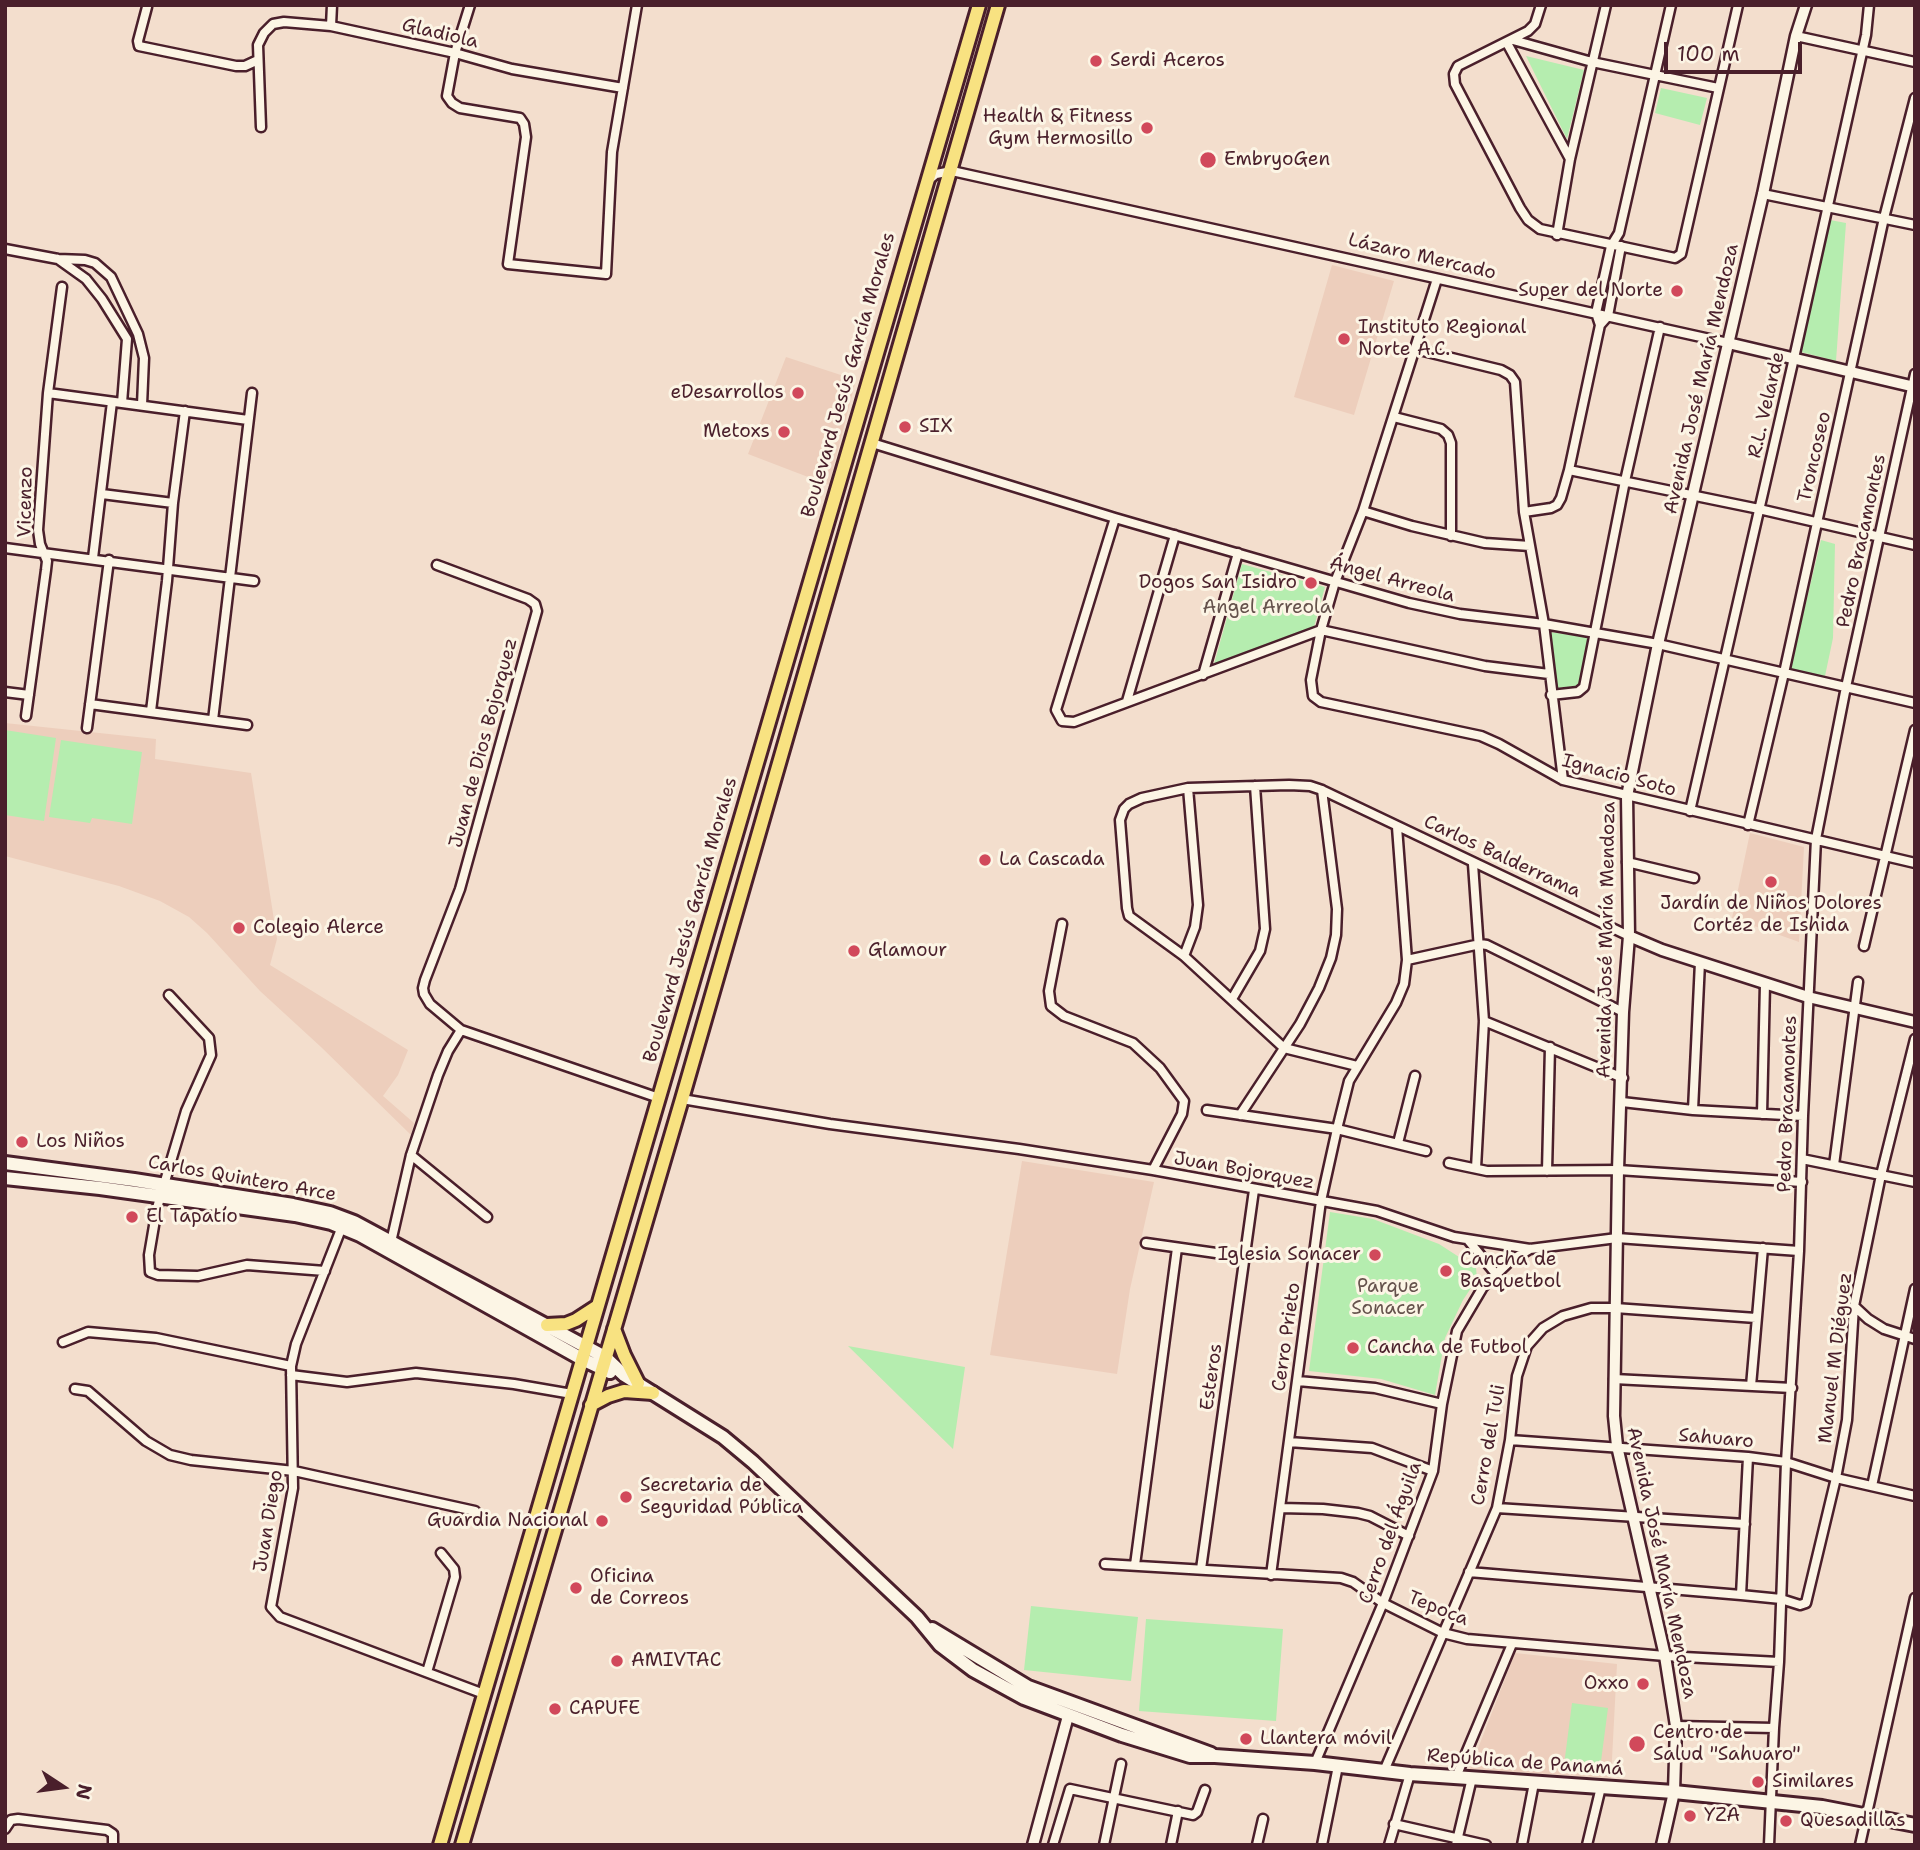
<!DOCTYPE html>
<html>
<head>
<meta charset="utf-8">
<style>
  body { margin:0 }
  #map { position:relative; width:1920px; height:1850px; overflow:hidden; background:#f3decd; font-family:"Shantell Sans",sans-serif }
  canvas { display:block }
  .frame { position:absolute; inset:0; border:7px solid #4a1f2b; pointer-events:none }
  .north { position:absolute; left:28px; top:1752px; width:70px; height:70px; -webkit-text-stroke:5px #fcf5e5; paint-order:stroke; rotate:103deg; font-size:19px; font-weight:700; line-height:28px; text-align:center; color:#4a1f2b }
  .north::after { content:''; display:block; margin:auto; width:24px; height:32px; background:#4a1f2b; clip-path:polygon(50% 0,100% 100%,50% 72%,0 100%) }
  .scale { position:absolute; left:1664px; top:42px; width:138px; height:32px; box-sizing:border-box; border:4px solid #4a1f2b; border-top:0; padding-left:9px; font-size:21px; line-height:24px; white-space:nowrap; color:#4a1f2b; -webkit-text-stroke:5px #fcf5e5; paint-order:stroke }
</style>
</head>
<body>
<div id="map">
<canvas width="1920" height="1850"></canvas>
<div class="frame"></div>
<div class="north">N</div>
<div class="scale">100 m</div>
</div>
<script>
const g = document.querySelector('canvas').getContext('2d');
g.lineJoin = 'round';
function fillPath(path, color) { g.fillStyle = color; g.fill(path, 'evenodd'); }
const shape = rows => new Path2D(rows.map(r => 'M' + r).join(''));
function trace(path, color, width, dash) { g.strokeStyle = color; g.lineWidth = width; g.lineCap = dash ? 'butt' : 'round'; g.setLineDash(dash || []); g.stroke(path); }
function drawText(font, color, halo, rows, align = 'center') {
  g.font = font + ' "Shantell Sans",sans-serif'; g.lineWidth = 6; g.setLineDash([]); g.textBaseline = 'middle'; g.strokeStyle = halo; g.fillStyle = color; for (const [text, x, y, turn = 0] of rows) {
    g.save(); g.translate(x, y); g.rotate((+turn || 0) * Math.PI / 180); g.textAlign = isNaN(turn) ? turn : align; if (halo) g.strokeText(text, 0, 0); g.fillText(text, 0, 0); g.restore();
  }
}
fillPath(shape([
  [1332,265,1394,281,1354,415,1294,397],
  [786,357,856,380,829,485,748,454],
  [5,723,156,739,155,759,251,773,277,939,270,965,408,1050,398,1075,383,1096,414,1123,411,1135,321,1047,260,991,207,933,189,917,160,901,119,886,5,856],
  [1750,833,1804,847,1799,942,1732,918],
  [1022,1161,1154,1182,1130,1289,1117,1374,990,1355],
  [1515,1653,1617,1664,1611,1778,1470,1769]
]), '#edcebc');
fillPath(shape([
  [1526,56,1584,70,1567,139],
  [1661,88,1707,98,1700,125,1655,113],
  [1830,220,1846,223,1836,361,1801,352],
  [1821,540,1835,544,1833,638,1825,676,1790,669],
  [1242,564,1325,587,1314,627,1214,664],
  [1550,632,1591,638,1582,687,1556,688],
  [5,730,56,738,44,821,5,815],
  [61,740,142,752,132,824,92,818,90,823,49,817],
  [1330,1212,1373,1219,1439,1244,1476,1268,1477,1279,1463,1300,1445,1338,1435,1395,1381,1379,1309,1371],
  [848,1346,965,1367,953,1449],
  [1031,1606,1138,1617,1131,1681,1024,1670],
  [1146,1619,1283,1629,1276,1721,1139,1711],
  [1572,1703,1608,1708,1600,1769,1564,1765]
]), '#b5edaf');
const minor = shape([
  [470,5,455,53,447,96,452,103,460,108,520,118,524,124,526,137,508,264,606,274,612,152,637,5],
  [1541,5,1535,24,1528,31,1458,66,1454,74,1455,84,1520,208,1528,220,1540,229,1675,258,1681,254,1738,5],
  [147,7,138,41,139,46,236,66,245,66,258,60],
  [331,26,332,5],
  [1796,36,1915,62],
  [1513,40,1592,62,1718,88],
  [1507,43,1570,159],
  [261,127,258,45,264,33,273,24,284,22,331,26,455,53,512,69,623,88],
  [930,179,936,174,952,171,1728,343],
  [1763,194,1915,225],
  [1557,235,1570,159,1606,5],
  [5,249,58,259,85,260,95,263,111,277,138,334,144,358,142,405],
  [58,259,86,279,102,299,127,339,122,403],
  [1437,279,1363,511,1335,582,1321,630,1311,680,1313,696,1321,702,1481,736,1499,744,1563,780,1915,863],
  [1600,325,1596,313,1611,246,1619,233,1671,5],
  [1415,349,1501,370,1510,375,1515,382,1524,512,1544,624,1563,780],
  [48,393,248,420],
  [1394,417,1441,429,1448,435,1451,443,1451,536],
  [872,443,1115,518,1409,603,1460,614,1544,624,1658,644,1915,703],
  [1569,470,1759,509,1915,545],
  [102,494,173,503],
  [1363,511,1412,526,1485,543,1530,546],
  [1524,512,1551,508,1557,505,1561,498,1569,470,1600,325,1608,316,1621,246],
  [1115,518,1056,710,1062,721,1074,722,1321,630,1485,666,1549,674],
  [5,548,254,581],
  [93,558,112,402],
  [437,565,528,599,535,604,537,611,460,889,425,980,423,988,424,994,430,1004,461,1030,659,1098],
  [1203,675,1238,553],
  [5,692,29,695],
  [1551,695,1578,692,1584,687,1625,481,1660,327],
  [1127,701,1175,535],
  [90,704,247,725],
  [151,711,167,581,173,503,185,411],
  [26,716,46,570,47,561,40,544,38,530,48,393,62,287],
  [213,720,252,393],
  [87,728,109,560],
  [1690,811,1794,358,1866,35,1869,5],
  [1748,825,1784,673,1884,218,1915,98],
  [1627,862,1694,878],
  [1473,864,1484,1021,1476,1168],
  [1062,924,1049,991,1051,1006,1064,1016,1133,1043,1160,1068,1184,1101,1182,1114,1153,1170],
  [1864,946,1915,730],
  [1184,956,1195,927,1198,905,1188,788],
  [1407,960,1480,944,1487,945,1623,1012],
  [169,995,209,1038,211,1055,186,1111,157,1208,149,1255,150,1272,158,1275,198,1276,247,1265,325,1271],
  [1232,999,1260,951,1265,929,1255,786],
  [1484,1021,1623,1078],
  [1357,1066,1284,1048,1184,956,1129,916,1127,908,1120,820,1124,809,1129,804,1142,798,1188,788,1289,785,1310,786,1322,790,1629,936],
  [682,1099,830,1124,1019,1149,1153,1170,1377,1211,1454,1237,1530,1249,1617,1238,1799,1251],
  [1622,1102,1693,1110,1803,1116],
  [1207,1110,1337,1129,1426,1151],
  [1693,1110,1700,962],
  [1762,1114,1765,984],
  [1240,1115,1300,1024,1319,988,1331,958,1336,935,1337,909,1322,790],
  [1398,1143,1415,1076],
  [411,1155,487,1217],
  [1802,1159,1915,1182],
  [1449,1163,1487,1171,1618,1170,1802,1182],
  [1834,1165,1858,982],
  [1547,1171,1550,1047],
  [343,1224,296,1344,291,1366,293,1488,271,1607,280,1617,484,1694],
  [1468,1240,1496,1274],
  [391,1242,411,1155,438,1075,448,1051,461,1030],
  [1146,1243,1244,1257],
  [1854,1306,1868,1319,1884,1329,1915,1339],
  [63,1342,88,1332,156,1338,291,1366],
  [291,1375,347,1382,416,1373,514,1384,572,1394],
  [1614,1379,1792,1388],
  [1298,1381,1375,1388,1442,1404],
  [1751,1386,1763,1248],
  [75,1389,88,1391,146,1441,170,1455,191,1460,294,1471,475,1511],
  [1510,1440,1748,1457,1786,1462,1836,1478,1915,1496],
  [1289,1442,1372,1448,1433,1471],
  [1872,1486,1915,1289],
  [1280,1508,1323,1509,1358,1513,1370,1516,1409,1536],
  [1497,1508,1745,1524],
  [1105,1564,1341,1578,1353,1582,1383,1603,1443,1633,1467,1639,1665,1656,1779,1662],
  [1135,1565,1177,1248],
  [1201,1569,1254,1190],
  [1469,1572,1741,1595,1781,1599,1800,1605,1806,1603,1836,1478,1847,1420,1854,1306,1881,1175,1915,1039],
  [1271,1575,1321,1201,1337,1129,1349,1081,1396,1003,1404,984,1407,960,1397,827],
  [1741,1595,1748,1457],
  [427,1672,455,1577,454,1569,441,1553],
  [1676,1726,1774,1728],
  [1315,1763,1383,1603,1433,1471,1442,1404,1457,1331,1483,1287,1510,1261,1530,1249],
  [1384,1771,1497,1508,1510,1440,1517,1376,1527,1346,1543,1328,1563,1316,1591,1308,1615,1308,1756,1318],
  [1456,1777,1512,1644],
  [1394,1824,1486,1845],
  [5,1829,11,1820,18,1819,107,1830,113,1834,113,1845],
  [1053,1845,1070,1789,1193,1815,1197,1812,1205,1790],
  [1104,1845,1121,1764],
  [1171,1845,1178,1811],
  [1257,1845,1263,1819],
  [1322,1845,1338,1766],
  [1389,1845,1410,1774],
  [1456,1845,1472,1778],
  [1522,1845,1534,1783],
  [1587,1845,1601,1787],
  [1769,1845,1774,1728,1779,1662,1786,1462,1799,1251,1803,1116,1816,839,1846,687,1915,374],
  [1860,1845,1915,1598]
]);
const tertiary = shape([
  [1728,343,1915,387],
  [1629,936,1662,950,1808,997,1915,1022],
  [1033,1845,1068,1716],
  [1662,1845,1674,1792,1676,1726,1665,1656,1617,1446,1614,1416,1618,1170,1623,1012,1629,936,1627,796,1658,644,1763,194,1796,36,1806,5]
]);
const secondary = shape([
  [5,1163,134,1180,293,1205,330,1213,354,1222,605,1357,624,1375,723,1437,753,1462,917,1617,940,1645,973,1670,1024,1698,1122,1735,1190,1756,1215,1756,1315,1763,1410,1774,1674,1792,1822,1807,1915,1825],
  [5,1178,100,1188,295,1215,331,1223,360,1235,582,1359,610,1372],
  [932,1629,1028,1687,1211,1754]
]);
const primary = shape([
  [547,1325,566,1324,576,1320,596,1307],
  [614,1329,624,1355,638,1383],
  [591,1405,608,1396,624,1391,653,1393],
  [440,1845,979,5],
  [462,1845,682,1099,998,5]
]);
trace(minor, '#4a1f2b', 13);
trace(tertiary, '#4a1f2b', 15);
trace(secondary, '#4a1f2b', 18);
trace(primary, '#4a1f2b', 18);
trace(minor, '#fcf5e5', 8);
trace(tertiary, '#fcf5e5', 10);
trace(secondary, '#fcf5e5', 12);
trace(primary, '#f8e281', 12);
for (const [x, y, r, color] of [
  [1096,61,7,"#d1495b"],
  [1147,128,7,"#d1495b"],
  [1208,160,9,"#d1495b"],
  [1677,291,7,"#d1495b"],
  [1344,339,7,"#d1495b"],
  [798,393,7,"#d1495b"],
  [905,427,7,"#d1495b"],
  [784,432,7,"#d1495b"],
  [1311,583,7,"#d1495b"],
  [985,860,7,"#d1495b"],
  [1771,882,7,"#d1495b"],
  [239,928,7,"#d1495b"],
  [854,951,7,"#d1495b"],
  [22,1142,7,"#d1495b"],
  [132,1217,7,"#d1495b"],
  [1375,1255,7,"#d1495b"],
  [1446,1271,7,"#d1495b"],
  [1353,1348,7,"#d1495b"],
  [626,1497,7,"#d1495b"],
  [602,1521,7,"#d1495b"],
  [576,1588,7,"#d1495b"],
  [617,1661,7,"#d1495b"],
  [1643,1684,7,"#d1495b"],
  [555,1709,7,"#d1495b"],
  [1246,1739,7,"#d1495b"],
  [1637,1744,9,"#d1495b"],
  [1758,1782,7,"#d1495b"],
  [1690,1816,7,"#d1495b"],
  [1786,1821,7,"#d1495b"]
]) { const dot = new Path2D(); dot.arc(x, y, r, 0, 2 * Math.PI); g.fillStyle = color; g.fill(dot); trace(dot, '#fcf5e5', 2.5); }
drawText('19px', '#4a1f2b', '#fcf5e5', [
  ["Gladiola",440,34,13],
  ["Lázaro Mercado",1422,257,13],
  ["Boulevard Jesús García Morales",849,375,-74],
  ["Avenida José María Mendoza",1702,379,-77],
  ["R.L. Velarde",1767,405,-77],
  ["Troncoseo",1815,457,-77],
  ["Vicenzo",26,502,-89],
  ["Pedro Bracamontes",1862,541,-78],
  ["Ángel Arreola",1392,580,15],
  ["Juan de Dios Bojorquez",484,743,-75],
  ["Ignacio Soto",1619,776,15],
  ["Carlos Balderrama",1502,857,25],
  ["Boulevard Jesús García Morales",691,920,-74],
  ["Avenida José María Mendoza",1607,940,-89],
  ["Pedro Bracamontes",1788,1104,-88],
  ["Juan Bojorquez",1244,1171,10],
  ["Carlos Quintero Arce",242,1179,10],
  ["Cerro Prieto",1287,1337,-82],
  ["Manuel M Diéguez",1836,1358,-83],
  ["Esteros",1212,1377,-82],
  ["Sahuaro",1716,1439,5],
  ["Cerro del Tuli",1489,1445,-80],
  ["Juan Diego",269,1521,-81],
  ["Cerro del Águila",1391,1533,-70],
  ["Avenida José María Mendoza",1661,1563,78],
  ["Tepoca",1438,1609,22],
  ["República de Panamá",1525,1763,4]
]);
drawText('19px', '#4a1f2b', '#fcf5e5', [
  ["Serdi Aceros",1110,61],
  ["Health & Fitness",1133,117,"right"],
  ["Gym Hermosillo",1133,139,"right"],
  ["EmbryoGen",1224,160],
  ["Super del Norte",1663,291,"right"],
  ["Instituto Regional",1358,328],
  ["Norte A.C.",1358,350],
  ["eDesarrollos",784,393,"right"],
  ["SIX",919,427],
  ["Metoxs",770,432,"right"],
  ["Dogos San Isidro",1297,583,"right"],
  ["La Cascada",999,860],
  ["Jardín de Niños Dolores",1771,904,"center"],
  ["Cortéz de Ishida",1771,926,"center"],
  ["Colegio Alerce",253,928],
  ["Glamour",868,951],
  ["Los Niños",36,1142],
  ["El Tapatío",146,1217],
  ["Iglesia Sonacer",1361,1255,"right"],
  ["Cancha de",1460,1260],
  ["Basquetbol",1460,1282],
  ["Cancha de Futbol",1367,1348],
  ["Secretaria de",640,1486],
  ["Seguridad Pública",640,1508],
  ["Guardia Nacional",588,1521,"right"],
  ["Oficina",590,1577],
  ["de Correos",590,1599],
  ["AMIVTAC",631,1661],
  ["Oxxo",1629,1684,"right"],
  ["CAPUFE",569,1709],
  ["Centro de",1653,1733],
  ["Salud \"Sahuaro\"",1653,1755],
  ["Llantera móvil",1260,1739],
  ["Similares",1772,1782],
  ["YZA",1704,1816],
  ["Quesadillas",1800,1821]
], 'left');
drawText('19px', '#65524c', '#fcf5e5', [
  ["Angel Arreola",1267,608],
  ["Parque",1388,1287],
  ["Sonacer",1388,1309]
]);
</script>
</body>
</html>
